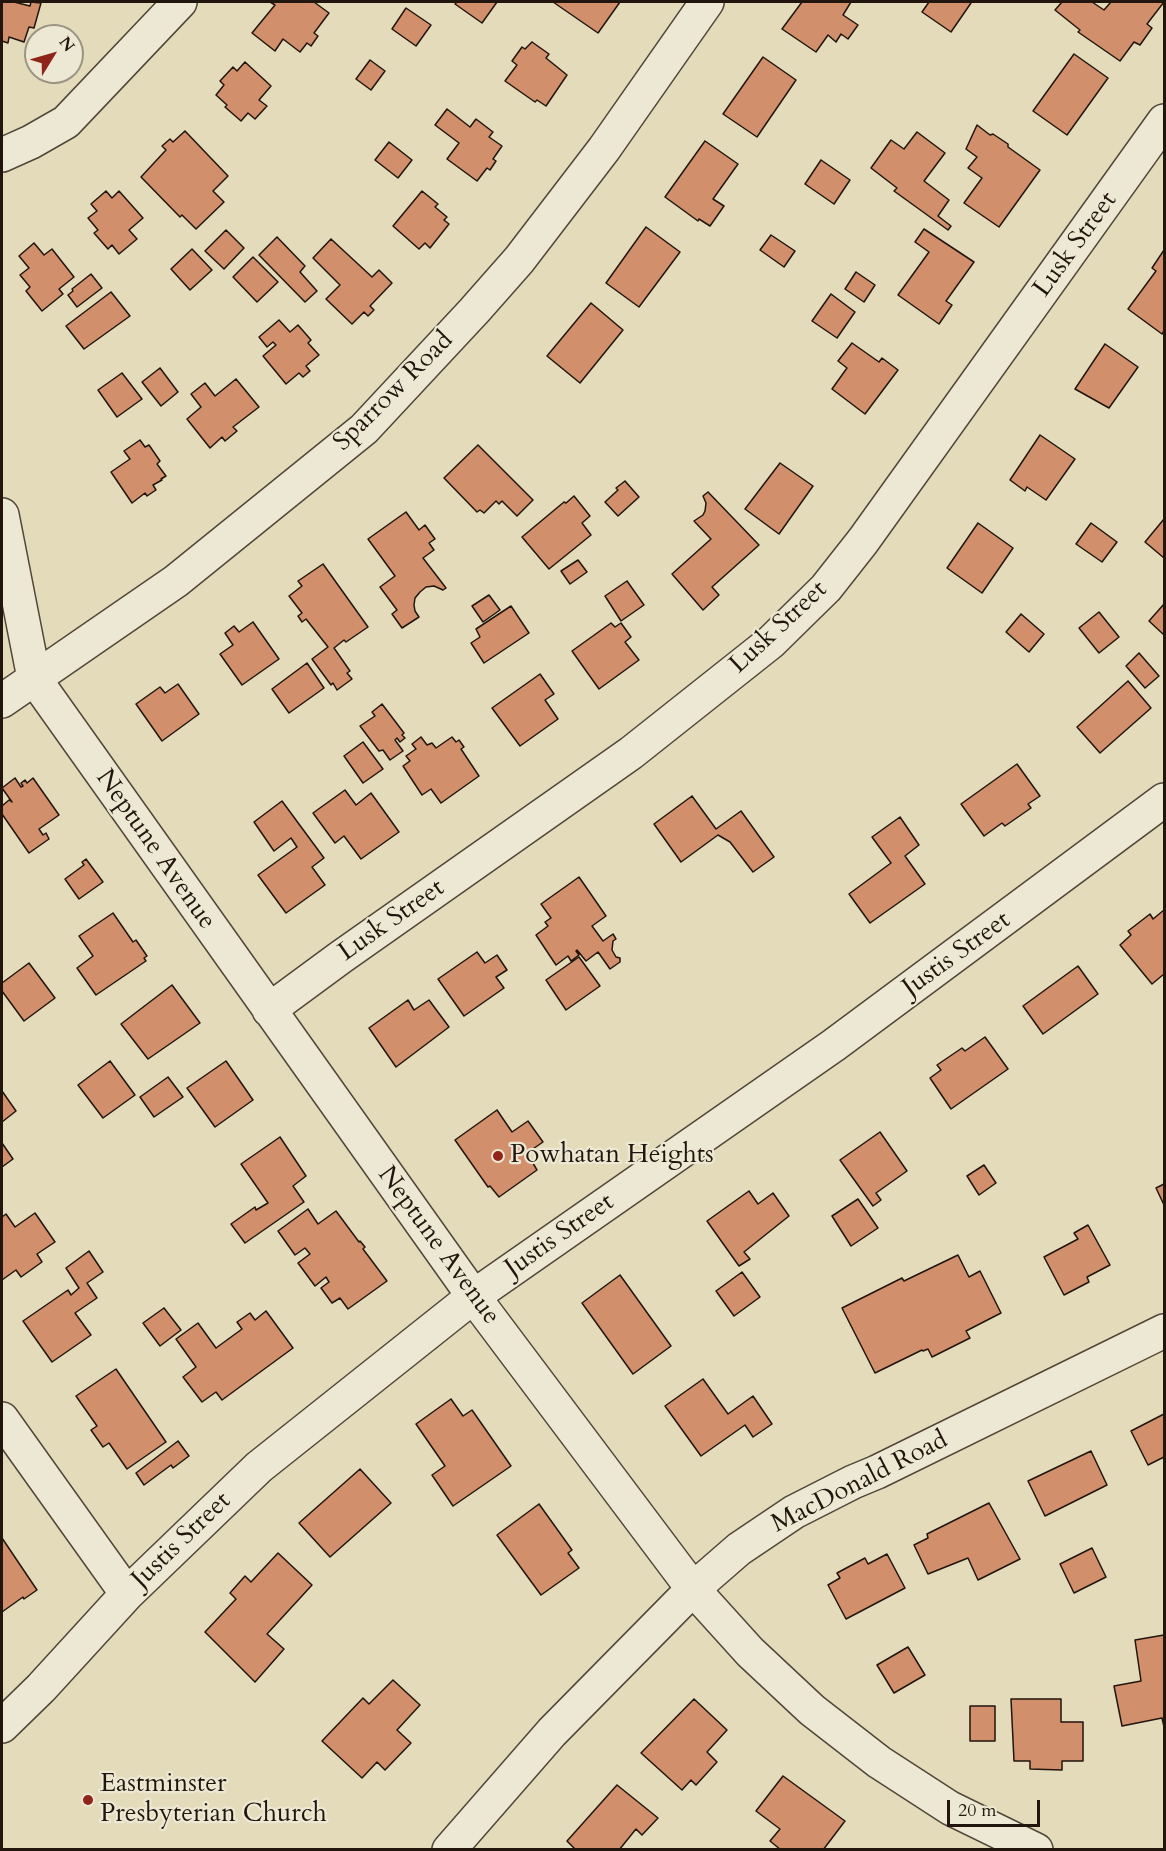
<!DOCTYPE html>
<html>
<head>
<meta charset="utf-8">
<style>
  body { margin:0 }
  #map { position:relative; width:1166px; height:1851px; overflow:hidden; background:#e4dbbb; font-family:Cardo,serif }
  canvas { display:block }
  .frame { position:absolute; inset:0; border:3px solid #21150d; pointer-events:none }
  .north { position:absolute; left:24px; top:24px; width:60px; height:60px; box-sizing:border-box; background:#ede8d3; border:2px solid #9b9484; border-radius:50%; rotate:53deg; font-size:16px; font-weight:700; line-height:24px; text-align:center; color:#21150d }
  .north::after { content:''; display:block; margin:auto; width:21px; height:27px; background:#8f2418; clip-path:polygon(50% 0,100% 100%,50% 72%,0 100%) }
  .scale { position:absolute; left:947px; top:1800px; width:93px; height:27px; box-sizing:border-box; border:3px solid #21150d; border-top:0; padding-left:8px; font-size:18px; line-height:21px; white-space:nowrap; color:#21150d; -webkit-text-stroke:4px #ede8d3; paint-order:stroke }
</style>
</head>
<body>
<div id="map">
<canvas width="1166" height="1851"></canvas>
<div class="frame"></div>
<div class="north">N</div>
<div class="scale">20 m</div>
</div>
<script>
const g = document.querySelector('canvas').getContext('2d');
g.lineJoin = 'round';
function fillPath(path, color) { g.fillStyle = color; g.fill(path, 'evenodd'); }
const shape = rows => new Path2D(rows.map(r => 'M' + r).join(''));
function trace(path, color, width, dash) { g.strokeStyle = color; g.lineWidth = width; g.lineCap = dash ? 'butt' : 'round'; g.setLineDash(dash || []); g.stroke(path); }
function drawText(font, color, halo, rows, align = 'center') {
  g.font = font + ' Cardo,serif'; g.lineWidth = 4.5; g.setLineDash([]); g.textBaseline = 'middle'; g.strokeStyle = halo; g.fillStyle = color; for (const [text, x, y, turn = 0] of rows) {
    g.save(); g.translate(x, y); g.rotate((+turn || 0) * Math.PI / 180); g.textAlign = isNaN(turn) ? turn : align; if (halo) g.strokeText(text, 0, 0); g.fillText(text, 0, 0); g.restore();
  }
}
const building = shape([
  [2,2,14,2,30,6,31,2,41,3,34,28,29,27,24,42,9,37,8,43,2,41,2,2],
  [270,2,314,2,329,13,314,33,318,36,311,46,307,43,300,52,283,39,275,51,252,33,275,5,270,2],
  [457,2,497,2,482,23,455,4,457,2],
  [553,2,620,2,598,33,553,2],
  [802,2,851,2,843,15,858,25,848,39,841,34,836,42,828,35,816,52,782,29,802,2],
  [929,2,970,2,971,3,951,32,922,12,929,2],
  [1062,2,1092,2,1104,10,1111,2,1164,2,1147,24,1152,28,1140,45,1134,42,1120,61,1078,32,1080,30,1055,10,1062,2],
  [406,8,431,25,416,46,392,29,406,8],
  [532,42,549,54,546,58,567,75,546,106,537,100,535,102,505,81,517,65,512,61,522,47,525,49,532,42],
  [1074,54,1108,78,1067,135,1033,111,1074,54],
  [763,57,796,80,757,137,723,114,763,57],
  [370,60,385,71,371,90,356,79,370,60],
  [245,62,271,86,259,100,267,106,255,119,248,113,241,121,225,107,227,105,216,95,224,85,220,81,233,67,237,71,245,62],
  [447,109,470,127,476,119,493,132,489,137,502,146,493,159,496,161,490,170,487,168,477,181,447,159,459,143,435,125,447,109],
  [977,125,990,135,993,134,1008,144,1008,147,1040,170,999,227,964,203,982,178,968,168,977,157,966,149,977,125],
  [185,131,228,176,213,191,224,202,196,229,182,215,180,217,141,177,166,150,162,146,170,139,173,142,185,131],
  [917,132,945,153,924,181,949,200,938,216,951,226,948,230,894,191,897,188,871,168,891,140,904,149,917,132],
  [705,141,738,164,713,199,724,206,710,226,699,219,698,221,665,197,705,141],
  [389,142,412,160,398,178,375,160,389,142],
  [821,160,850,180,834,204,805,184,821,160],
  [106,191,112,198,119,191,143,218,129,230,137,239,119,254,112,245,108,249,94,233,98,230,88,218,97,211,91,204,106,191],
  [422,191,438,204,435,207,447,217,444,220,449,224,430,248,425,243,419,249,393,226,422,191],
  [646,227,680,252,639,307,606,283,646,227],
  [924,229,974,262,946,301,952,305,939,324,898,295,929,252,915,242,924,229],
  [226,230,244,248,224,269,205,251,226,230],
  [771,235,795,251,784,267,760,250,771,235],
  [277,237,305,266,300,272,317,291,305,302,259,255,277,237],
  [331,239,372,277,379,270,392,283,370,306,374,310,368,316,364,312,352,324,326,299,340,285,313,258,331,239],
  [34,243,44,255,52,249,74,277,59,289,63,294,42,311,26,291,30,287,20,275,29,268,19,256,34,243],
  [192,249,212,270,190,290,171,269,192,249],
  [1164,250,1164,331,1162,334,1128,309,1156,271,1152,268,1164,250],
  [253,257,278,282,257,302,233,277,253,257],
  [856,272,875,285,864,302,845,289,856,272],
  [91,274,102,288,77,307,68,295,73,291,72,289,91,274],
  [111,292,130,316,84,349,66,326,111,292],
  [831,294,855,312,837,338,812,321,831,294],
  [591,303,623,330,580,383,547,356,591,303],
  [279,320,290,332,298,325,311,340,308,343,319,355,306,366,310,371,303,377,299,373,286,384,263,356,276,345,273,342,267,347,259,337,279,320],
  [852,343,879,362,882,358,898,370,865,414,832,389,847,368,838,361,852,343],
  [1105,344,1138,367,1109,408,1075,389,1105,344],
  [160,368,178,392,161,406,142,382,160,368],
  [122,373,142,399,117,417,98,390,122,373],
  [236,379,259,407,233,427,237,431,225,441,222,437,210,448,187,419,201,407,191,394,205,383,215,396,236,379],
  [1040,435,1075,459,1046,500,1027,487,1025,491,1010,480,1040,435],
  [140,440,145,447,149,445,160,461,157,464,166,476,161,479,162,480,153,485,156,490,147,496,145,493,132,503,111,472,130,459,124,451,140,440],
  [478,445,533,500,517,516,502,501,499,504,496,501,484,513,480,510,477,512,444,478,478,445],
  [780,463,813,486,779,534,745,509,780,463],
  [625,481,639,497,618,516,605,502,618,490,616,488,625,481],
  [708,492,759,545,712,587,719,595,703,610,672,574,711,539,694,521,703,515,705,511,706,503,703,496,708,492],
  [574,496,590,516,582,523,591,535,549,569,522,537,564,502,566,503,574,496],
  [406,512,419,530,425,525,435,539,429,543,434,550,423,558,446,588,443,590,434,586,426,587,420,592,415,598,414,605,415,611,419,617,402,628,392,614,397,610,380,587,395,576,368,539,406,512],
  [1164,519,1164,558,1145,542,1164,519],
  [978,523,1013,548,982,593,947,568,978,523],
  [1091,523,1117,542,1102,562,1076,544,1091,523],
  [578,560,587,572,570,584,561,571,578,560],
  [323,564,368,627,346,642,344,640,334,648,350,671,347,673,352,679,337,690,333,683,331,685,312,659,328,647,306,619,302,622,298,616,302,613,289,596,302,586,298,581,323,564],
  [627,581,644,605,621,621,605,596,627,581],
  [489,595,500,610,483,622,472,606,489,595],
  [1164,604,1164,635,1149,621,1164,604],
  [511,606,529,633,484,663,471,643,480,637,476,629,511,606],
  [1099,612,1119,637,1099,653,1079,628,1099,612],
  [1021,614,1044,634,1029,652,1006,632,1021,614],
  [253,622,279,659,242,685,220,654,233,645,225,633,234,626,239,632,253,622],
  [611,623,615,627,621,623,631,637,625,642,639,660,599,689,572,651,611,623],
  [1139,653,1159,676,1145,688,1126,666,1139,653],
  [307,663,324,688,289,713,272,689,307,663],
  [540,674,554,694,545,700,558,719,520,746,492,708,540,674],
  [1128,681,1151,708,1100,753,1077,727,1128,681],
  [178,684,199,714,162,741,136,704,160,687,165,693,178,684],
  [382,704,404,733,402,735,405,738,400,742,397,738,395,740,403,751,390,760,383,750,379,751,360,726,375,716,372,712,382,704],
  [421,737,427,745,432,743,436,748,452,737,456,742,459,740,464,747,461,749,479,776,441,803,431,789,422,795,403,766,410,761,406,756,416,749,412,744,421,737],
  [363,742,383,769,363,783,344,756,363,742],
  [1017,764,1040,796,1028,804,1031,808,1005,826,1002,823,984,836,961,804,1017,764],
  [15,778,21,787,23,786,21,783,25,780,27,783,33,778,59,815,39,829,43,835,46,833,49,839,29,853,2,814,2,806,9,800,12,802,2,788,15,778],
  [345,790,356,805,371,793,399,832,361,859,344,836,335,843,313,813,345,790],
  [692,796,716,829,741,811,774,857,753,872,730,842,718,835,681,862,654,824,692,796],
  [282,801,324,858,312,867,325,885,286,913,258,875,297,847,291,838,274,851,254,822,282,801],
  [900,817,919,845,905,856,925,884,870,923,849,894,891,863,872,837,900,817],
  [86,859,103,882,79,899,65,879,84,865,82,862,86,859],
  [579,877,606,916,592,926,603,941,613,934,616,939,613,941,612,950,616,957,620,958,620,962,610,969,598,952,586,961,577,950,576,951,579,955,571,961,568,956,556,965,536,935,548,926,545,922,551,918,541,904,579,877],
  [1164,910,1164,974,1152,984,1120,945,1131,935,1128,931,1150,914,1153,919,1164,910],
  [113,913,133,942,136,940,147,956,144,958,146,961,96,995,77,968,93,956,79,936,113,913],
  [477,952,485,963,497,955,507,970,496,977,504,988,464,1016,438,979,477,952],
  [579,957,600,986,566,1010,546,980,579,957],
  [29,963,55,998,24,1021,2,991,2,983,29,963],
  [1078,966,1098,994,1043,1034,1023,1006,1078,966],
  [172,985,200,1023,148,1059,121,1024,172,985],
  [408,1000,414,1010,429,1000,449,1027,396,1067,369,1028,408,1000],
  [985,1037,1008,1069,951,1109,930,1078,941,1070,937,1065,962,1048,965,1051,985,1037],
  [110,1061,135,1095,103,1118,78,1085,110,1061],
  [226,1061,253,1100,215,1127,187,1088,226,1061],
  [168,1077,183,1097,154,1117,140,1097,168,1077],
  [2,1091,16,1111,2,1122,2,1091],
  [497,1110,512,1132,528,1121,543,1142,527,1153,537,1170,499,1197,490,1186,488,1187,455,1140,497,1110],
  [880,1132,907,1171,876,1193,881,1200,873,1206,840,1160,880,1132],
  [280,1137,306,1176,293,1186,304,1202,245,1243,231,1224,255,1207,256,1210,268,1203,241,1164,280,1137],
  [2,1143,13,1159,2,1167,2,1143],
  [984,1165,996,1183,979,1195,967,1176,984,1165],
  [1164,1184,1164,1205,1156,1188,1164,1184],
  [749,1191,758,1204,773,1193,789,1216,744,1252,750,1259,739,1266,707,1221,749,1191],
  [858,1199,878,1228,851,1246,832,1216,858,1199],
  [308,1209,318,1224,336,1211,359,1242,360,1241,365,1247,363,1249,387,1281,348,1309,340,1298,332,1303,321,1288,329,1282,326,1277,315,1286,298,1263,310,1254,305,1248,295,1255,278,1231,308,1209],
  [35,1213,55,1242,37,1254,42,1262,21,1277,16,1270,2,1280,2,1217,6,1214,15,1227,35,1213],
  [1088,1225,1110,1265,1087,1277,1089,1282,1064,1295,1044,1257,1078,1239,1074,1233,1088,1225],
  [89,1251,103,1272,87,1283,97,1298,75,1313,91,1335,52,1362,23,1321,68,1290,71,1295,79,1288,66,1268,89,1251],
  [958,1255,969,1277,980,1271,1001,1313,966,1331,970,1338,932,1357,928,1349,923,1351,922,1350,875,1373,842,1308,902,1278,904,1281,958,1255],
  [742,1272,760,1297,734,1316,716,1291,742,1272],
  [620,1275,671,1346,633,1374,582,1303,620,1275],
  [164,1308,181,1330,160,1346,143,1323,164,1308],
  [266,1311,293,1348,222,1400,216,1392,202,1402,183,1377,196,1367,176,1339,198,1323,216,1348,242,1329,237,1322,250,1313,255,1320,266,1311],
  [116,1369,166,1442,127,1469,109,1443,103,1447,91,1430,97,1426,76,1396,116,1369],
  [703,1379,728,1414,753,1396,772,1424,753,1437,745,1425,701,1456,665,1406,703,1379],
  [451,1399,463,1416,472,1410,511,1466,453,1506,432,1475,445,1466,416,1424,451,1399],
  [1164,1414,1164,1457,1148,1465,1131,1431,1164,1414],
  [178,1441,189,1456,173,1468,171,1465,144,1485,136,1473,178,1441],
  [1091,1451,1107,1485,1045,1516,1028,1481,1091,1451],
  [360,1469,391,1503,330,1557,299,1523,360,1469],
  [989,1503,1020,1559,978,1580,968,1558,928,1574,914,1545,928,1538,927,1534,989,1503],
  [539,1504,572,1550,568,1553,579,1568,541,1595,497,1535,539,1504],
  [2,1538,37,1590,24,1599,23,1597,2,1612,2,1538],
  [1092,1548,1106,1577,1074,1593,1060,1564,1092,1548],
  [278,1553,312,1585,267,1634,284,1649,255,1682,205,1632,236,1599,230,1593,245,1576,251,1582,278,1553],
  [887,1554,905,1588,846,1619,828,1585,840,1578,837,1573,865,1558,868,1564,887,1554],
  [1164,1635,1164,1727,1162,1718,1122,1726,1114,1686,1141,1681,1135,1640,1164,1635],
  [908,1647,925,1675,894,1693,877,1665,908,1647],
  [393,1680,420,1705,397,1730,411,1743,385,1770,377,1762,362,1778,322,1741,363,1698,369,1704,393,1680],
  [694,1699,727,1730,707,1752,717,1762,696,1785,691,1780,682,1790,641,1753,694,1699],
  [1011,1699,1061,1699,1061,1722,1083,1722,1083,1761,1062,1761,1062,1770,1030,1769,1030,1761,1014,1761,1011,1699],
  [970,1706,995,1706,995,1741,970,1741,970,1706],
  [783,1776,845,1821,823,1850,781,1850,770,1841,780,1829,756,1811,783,1776],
  [617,1785,658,1818,642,1835,636,1829,619,1850,576,1850,567,1841,617,1785]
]);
fillPath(building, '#d18f6c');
trace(building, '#21150d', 1.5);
const street = shape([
  [2,155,31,142,66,122,180,2],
  [2,515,34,678,479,1304,693,1589,750,1652,812,1710,879,1762,950,1808,1036,1850],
  [2,701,176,581,364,429,474,311,519,260,604,149,707,2],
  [269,1010,341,957,631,753,771,642,826,588,863,541,1164,121],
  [2,1419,127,1594],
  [2,1726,41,1688,127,1594,259,1467,474,1296,834,1045,1164,800],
  [449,1850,552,1732,693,1589,739,1549,794,1512,853,1482,877,1472,1164,1331]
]);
trace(street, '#524638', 36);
trace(street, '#ede8d3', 33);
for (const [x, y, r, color] of [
  [498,1156,6,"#8f2418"],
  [88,1800,6,"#8f2418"]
]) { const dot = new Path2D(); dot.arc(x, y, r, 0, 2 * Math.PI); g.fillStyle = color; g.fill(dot); trace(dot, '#ede8d3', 2); }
drawText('26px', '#21150d', '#ede8d3', [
  ["Lusk Street",1076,245,-54],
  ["Sparrow Road",394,392,-45],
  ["Lusk Street",779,628,-43],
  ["Neptune Avenue",155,850,55],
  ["Lusk Street",392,921,-35],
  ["Justis Street",957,955,-36],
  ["Justis Street",560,1236,-35],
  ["Neptune Avenue",438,1246,54],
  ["MacDonald Road",860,1483,-27],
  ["Justis Street",182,1541,-44]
]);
drawText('26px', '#21150d', '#ede8d3', [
  ["Powhatan Heights",510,1156],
  ["Eastminster",100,1785],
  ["Presbyterian Church",100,1815]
], 'left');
</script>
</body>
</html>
